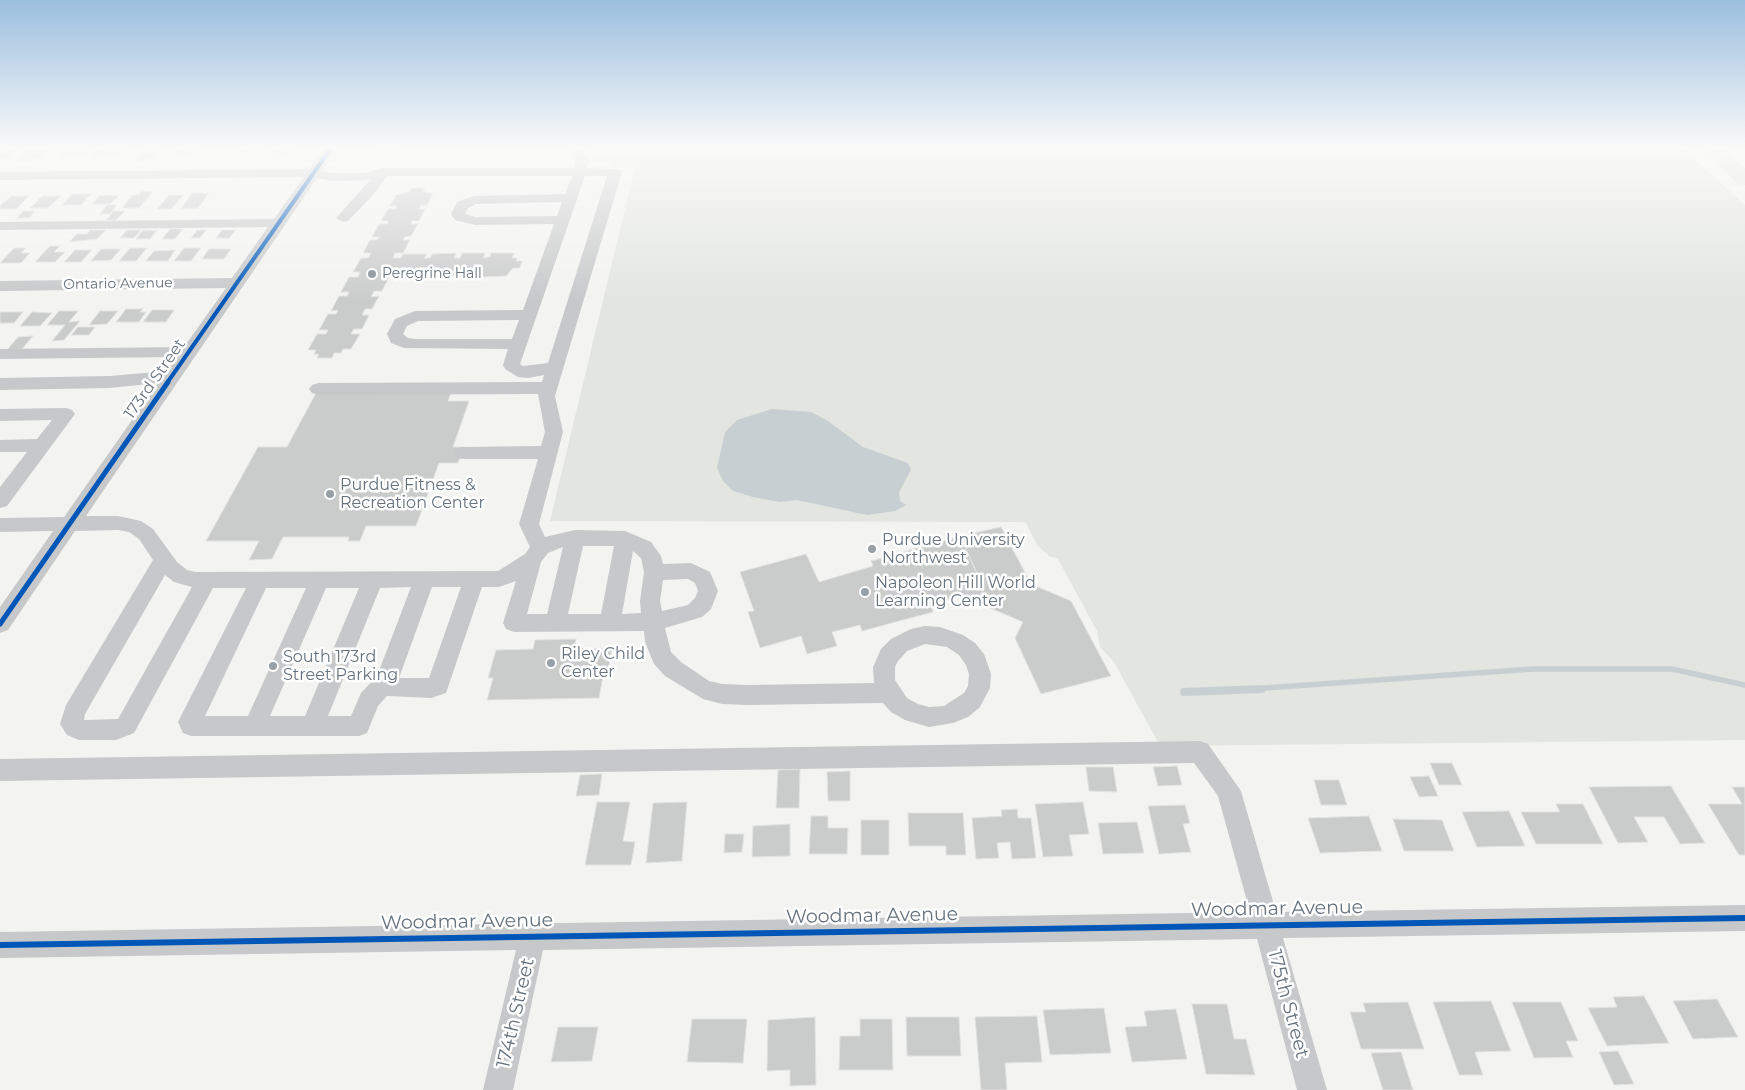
<!DOCTYPE html>
<html>
<head>
<meta charset="utf-8">
<style>
  body { margin:0 }
  canvas { display:block; background:#f3f3f1 }
</style>
</head>
<body>
<canvas width="1745" height="1090"></canvas>
<script>
const g = document.querySelector('canvas').getContext('2d');
g.lineJoin = 'round';
function fillPath(path, color) { g.fillStyle = color; g.fill(path, 'evenodd'); }
const shape = rows => new Path2D(rows.map(r => 'M' + r).join(''));
function trace(path, color, width, dash) { g.strokeStyle = color; g.lineWidth = width; g.lineCap = dash ? 'butt' : 'round'; g.setLineDash(dash || []); g.stroke(path); }
function drawText(font, color, halo, rows, align = 'center') {
  g.font = font + ' Montserrat,sans-serif'; g.lineWidth = 5; g.setLineDash([]); g.textBaseline = 'middle'; g.strokeStyle = halo; g.fillStyle = color; for (const [text, x, y, turn = 0] of rows) {
    g.save(); g.translate(x, y); g.rotate((+turn || 0) * Math.PI / 180); g.textAlign = isNaN(turn) ? turn : align; if (halo) g.strokeText(text, 0, 0); g.fillText(text, 0, 0); g.restore();
  }
}
fillPath(shape([
  [591,148,1683,148,1745,205,1745,740,1160,746,1114,662,1100,647,1097,631,1058,559,1049,556,1037,545,1026,523,1021,522,550,521,635,167,611,167,611,162,586,162]
]), '#e2e5e0');
fillPath(shape([
  [772,409,811,412,828,421,863,447,908,463,911,470,899,492,900,501,906,505,895,511,867,515,797,500,780,502,753,497,733,491,723,481,717,468,725,432,737,420]
]), '#c8cfd2');
trace(shape([
  [1237,690,1533,669,1672,669,1745,685]
]), '#c8cfd2', 5.5);
trace(shape([
  [1184,692,1262,689]
]), '#c8cfd2', 8);
const building = shape([
  [0,148,9,148,7,151,15,151,6,159,0,159,0,148],
  [56,148,92,148,84,156,59,157,62,153,50,154,56,148],
  [98,148,126,148,119,156,90,156,98,148],
  [145,148,162,148,153,159,135,160,145,148],
  [178,148,197,148,191,155,172,155,178,148],
  [242,148,260,148,257,153,238,154,242,148],
  [277,148,294,148,289,155,272,155,277,148],
  [381,148,415,148,414,150,379,151,381,148],
  [50,149,39,159,15,160,26,150,50,149],
  [411,188,425,188,423,191,433,194,427,205,421,205,419,209,425,209,419,221,412,221,411,224,418,224,411,236,405,237,403,240,410,240,403,253,395,253,393,258,401,258,403,254,427,254,424,258,430,258,432,254,456,253,454,258,460,258,462,253,485,253,483,258,490,257,491,253,514,253,512,258,517,258,516,261,522,261,520,268,513,268,506,276,481,277,483,272,477,272,475,276,452,276,454,271,447,272,445,276,422,276,424,272,418,272,416,277,391,277,393,272,386,272,383,277,389,277,382,291,374,291,371,297,379,296,372,309,365,309,362,315,369,315,362,329,354,329,351,334,360,334,351,349,343,349,341,353,334,353,332,358,317,358,319,354,314,354,316,350,308,350,317,334,326,334,328,330,319,330,328,314,336,314,338,310,331,311,339,296,347,296,349,292,341,292,349,277,358,277,360,272,353,272,361,258,368,258,371,253,363,253,370,240,377,240,379,237,372,237,379,224,387,224,389,221,381,221,388,209,395,209,397,206,390,206,396,195,409,192,411,188],
  [142,191,153,191,139,208,122,208,132,195,139,195,142,191],
  [192,193,209,193,198,208,181,209,192,193],
  [72,194,91,194,81,205,62,205,72,194],
  [100,195,119,196,110,204,92,204,100,195],
  [169,195,184,195,171,209,157,209,169,195],
  [11,196,29,196,16,209,0,209,0,206,11,196],
  [42,196,61,196,48,208,30,208,42,196],
  [107,205,117,205,110,214,100,214,107,205],
  [23,211,35,211,29,218,17,218,23,211],
  [114,211,125,211,116,220,106,220,114,211],
  [170,229,183,229,175,239,162,239,170,229],
  [90,230,106,230,97,239,69,242,77,234,87,234,90,230],
  [127,230,141,230,134,238,120,238,127,230],
  [157,230,150,239,136,239,142,231,157,230],
  [197,230,206,230,200,238,191,238,197,230],
  [222,230,236,230,229,238,216,238,222,230],
  [50,246,60,246,54,252,65,252,55,262,35,262,50,246],
  [14,248,26,248,21,253,30,253,21,263,0,263,14,248],
  [130,248,147,248,136,261,119,261,130,248],
  [184,248,201,248,191,261,174,261,184,248],
  [101,249,121,249,111,260,91,261,101,249],
  [209,249,231,249,224,259,202,259,209,249],
  [75,250,92,250,81,262,64,262,75,250],
  [175,250,168,261,146,261,154,251,175,250],
  [126,309,143,309,140,312,146,312,139,322,116,322,126,309],
  [152,310,174,310,166,322,143,322,152,310],
  [59,311,78,311,69,322,80,321,64,340,52,341,65,325,47,325,59,311],
  [100,311,118,311,107,324,89,325,100,311],
  [0,312,23,312,14,323,0,323,0,312],
  [32,312,52,313,40,326,20,326,32,312],
  [78,327,95,327,89,335,71,335,78,327],
  [33,336,22,349,7,350,18,337,33,336],
  [316,393,451,393,448,401,469,401,453,447,463,447,458,463,439,463,416,526,366,526,360,541,348,541,349,537,283,537,272,559,249,560,259,541,206,541,258,447,287,447,316,393],
  [1001,527,1031,584,1071,601,1111,676,1041,694,1015,638,1023,622,976,602,984,589,960,536,1001,527],
  [960,536,984,589,976,602,960,596,935,603,932,608,933,612,862,631,860,625,832,632,837,646,807,654,801,636,760,648,748,612,754,611,740,572,806,554,819,582,873,566,871,561,960,536],
  [576,639,574,649,612,648,607,676,603,676,599,698,487,700,493,678,488,678,496,650,533,649,535,640,576,639],
  [1430,763,1452,763,1462,785,1439,785,1430,763],
  [1177,766,1182,785,1158,786,1153,767,1177,766],
  [1086,767,1113,767,1117,792,1089,791,1086,767],
  [800,769,799,808,776,808,778,770,800,769],
  [850,771,850,801,828,801,827,772,850,771],
  [602,774,599,795,576,796,580,775,602,774],
  [1429,776,1438,796,1419,797,1410,777,1429,776],
  [1314,780,1339,780,1347,805,1321,805,1314,780],
  [1671,786,1705,843,1680,844,1664,817,1634,817,1648,842,1618,843,1589,787,1671,786],
  [1732,787,1745,787,1745,855,1739,855,1708,804,1742,804,1732,787],
  [597,802,630,802,623,841,635,842,631,865,585,865,597,802],
  [687,802,682,861,646,863,653,803,687,802],
  [1083,802,1089,834,1069,835,1073,856,1043,857,1035,804,1083,802],
  [1556,804,1583,804,1603,844,1536,844,1521,812,1560,812,1556,804],
  [1185,805,1190,823,1183,824,1191,852,1159,854,1148,806,1185,805],
  [1017,809,1018,818,1031,818,1036,858,1012,859,1010,842,997,843,999,858,976,859,972,818,1002,816,1001,810,1017,809],
  [1509,811,1525,846,1477,847,1462,812,1509,811],
  [908,813,963,813,966,855,946,855,946,846,909,846,908,813],
  [811,816,828,816,828,828,848,828,847,854,809,854,811,816],
  [1369,816,1382,851,1320,853,1308,818,1369,816],
  [1393,819,1442,820,1454,851,1404,851,1393,819],
  [861,820,889,820,889,855,861,855,861,820],
  [1137,822,1144,853,1103,854,1098,823,1137,822],
  [790,824,790,856,752,857,753,826,790,824],
  [725,834,744,834,742,852,724,853,725,834],
  [1644,996,1669,1043,1607,1046,1588,1008,1617,1007,1613,997,1644,996],
  [1717,999,1738,1037,1693,1039,1673,1001,1717,999],
  [1491,1001,1511,1051,1475,1052,1483,1075,1459,1075,1433,1002,1491,1001],
  [1408,1002,1424,1049,1361,1049,1350,1012,1366,1012,1363,1003,1408,1002],
  [1512,1002,1561,1002,1578,1041,1566,1041,1573,1057,1534,1058,1512,1002],
  [1192,1004,1227,1004,1234,1039,1246,1039,1255,1075,1206,1074,1192,1004],
  [1104,1008,1111,1053,1050,1055,1043,1010,1104,1008],
  [1176,1009,1187,1059,1132,1062,1125,1027,1147,1026,1144,1011,1176,1009],
  [1037,1016,1042,1062,1005,1063,1007,1090,981,1090,975,1017,1037,1016],
  [815,1017,816,1085,790,1086,790,1070,767,1071,768,1020,815,1017],
  [906,1017,959,1017,961,1056,907,1056,906,1017],
  [692,1019,747,1019,743,1063,687,1062,692,1019],
  [860,1019,892,1019,893,1070,839,1070,840,1036,860,1036,860,1019],
  [558,1027,598,1027,592,1061,551,1062,558,1027],
  [1618,1051,1634,1084,1614,1085,1599,1052,1618,1051],
  [1401,1052,1413,1090,1383,1090,1371,1053,1401,1052]
]);
fillPath(building, '#cacbcb');
trace(building, '#e2e2e1', 1);
const highway = shape([
  [1702,148,1722,148,1745,169,1745,185,1738,183,1702,148]
]);
trace(highway, '#d0d1d1', 1);
fillPath(shape([
  [324,148,337,148,322,171,331,173,365,173,383,168,574,168,575,161,569,148,581,148,589,161,587,168,620,169,622,172,555,396,563,432,539,524,545,537,575,530,625,531,651,542,661,556,663,564,691,563,710,572,718,591,711,609,702,617,665,628,671,652,681,662,709,681,722,684,748,685,874,683,873,667,881,649,891,639,911,629,925,626,940,627,963,635,975,643,984,654,991,674,990,688,980,707,968,717,953,723,929,727,905,720,891,712,883,703,748,705,722,704,703,699,665,676,654,664,645,642,644,631,514,632,506,629,503,623,516,581,499,587,482,587,446,693,431,698,387,696,378,706,367,733,359,736,191,736,183,733,178,722,246,588,213,588,134,733,116,740,79,740,67,735,60,724,66,705,153,560,139,539,129,532,118,530,75,531,8,630,0,633,0,607,53,531,0,532,0,518,64,517,158,383,110,388,0,390,0,378,110,376,167,371,176,357,0,359,0,349,184,347,226,288,0,291,0,281,232,278,268,227,0,230,0,222,274,219,304,177,0,180,0,172,310,169,324,148],
  [387,176,572,176,565,194,474,196,457,202,451,214,455,220,475,225,554,224,523,310,415,311,395,319,387,334,391,343,404,348,508,349,503,365,505,369,518,377,528,378,544,375,542,382,318,383,312,385,309,389,312,393,318,395,538,394,545,432,541,446,463,447,456,448,454,453,456,458,463,459,538,459,519,524,530,547,525,554,498,571,196,572,187,570,177,562,153,529,141,521,118,516,86,516,317,178,331,181,370,180,336,218,343,222,348,221,372,196,387,176],
  [585,176,607,176,548,363,523,366,520,364,585,176],
  [562,202,557,216,475,217,465,214,468,208,476,204,562,202],
  [519,320,512,339,415,339,408,338,403,334,407,326,418,321,519,320],
  [583,546,614,546,601,614,568,614,583,546],
  [563,547,547,614,527,614,541,562,548,553,563,547],
  [633,551,641,558,644,572,640,601,641,613,622,614,633,551],
  [165,575,174,582,192,587,118,719,84,720,85,714,165,575],
  [688,579,695,583,698,591,695,598,688,605,662,611,660,601,663,580,688,579],
  [411,587,377,676,361,693,351,716,328,716,380,588,411,587],
  [432,587,461,587,429,678,399,678,432,587],
  [266,588,306,588,248,716,205,716,266,588],
  [326,588,359,588,305,716,270,716,326,588],
  [925,644,947,647,959,655,966,665,969,674,968,686,964,693,944,706,929,707,918,704,907,698,895,680,895,667,898,661,907,651,925,644],
  [66,408,72,410,75,414,72,418,7,506,0,508,0,487,27,452,0,452,0,440,37,439,52,420,0,421,0,409,66,408],
  [1200,741,1208,744,1241,791,1276,912,1745,905,1745,931,1283,938,1327,1090,1297,1090,1257,939,543,950,513,1090,483,1090,516,950,0,958,0,932,1250,912,1218,796,1194,763,0,781,0,759,1200,741]
]), '#c7c8c9');
fillPath(highway, '#dddedd');
trace(shape([
  [167,383,331,148]
]), '#0057b8', 4);
trace(shape([
  [0,624,168,382]
]), '#0057b8', 5);
trace(shape([
  [0,945,1745,918]
]), '#0057b8', 6);
const sky = g.createLinearGradient(0, 0, 0, 301);
sky.addColorStop(0, '#9bbfdf');
sky.addColorStop(0.49, '#fafaf9');
sky.addColorStop(1, '#fafaf900');
g.fillStyle = sky;
g.fillRect(0, 0, 1745, 301);
for (const [x, y, r, color] of [
  [372,274,5,"#97a0a6"],
  [330,494,5,"#97a0a6"],
  [872,549,5,"#97a0a6"],
  [865,592,5,"#97a0a6"],
  [551,663,5,"#97a0a6"],
  [273,666,5,"#97a0a6"]
]) { const dot = new Path2D(); dot.arc(x, y, r, 0, 2 * Math.PI); g.fillStyle = color; g.fill(dot); trace(dot, '#fff', 2); }
drawText('14px', '#66737e', '#fff', [
  ["Peregrine Hall",382,274]
], 'left');
drawText('14px', '#66737e', '#fff', [
  ["Ontario Avenue",118,284,-1]
]);
drawText('16px', '#66737e', '#fff', [
  ["173rd Street",155,379,-55]
]);
drawText('16px', '#66737e', '#fff', [
  ["Purdue Fitness &",340,485],
  ["Recreation Center",340,503],
  ["Purdue University",882,540],
  ["Northwest",882,558],
  ["Napoleon Hill World",875,583],
  ["Learning Center",875,601],
  ["Riley Child",561,654],
  ["Center",561,672],
  ["South 173rd",283,657],
  ["Street Parking",283,675]
], 'left');
drawText('19px', '#66737e', '#fff', [
  ["Woodmar Avenue",1277,909,-1],
  ["Woodmar Avenue",872,916,-1],
  ["Woodmar Avenue",467,922,-1],
  ["175th Street",1288,1004,75],
  ["174th Street",516,1013,-77]
]);
</script>
</body>
</html>
